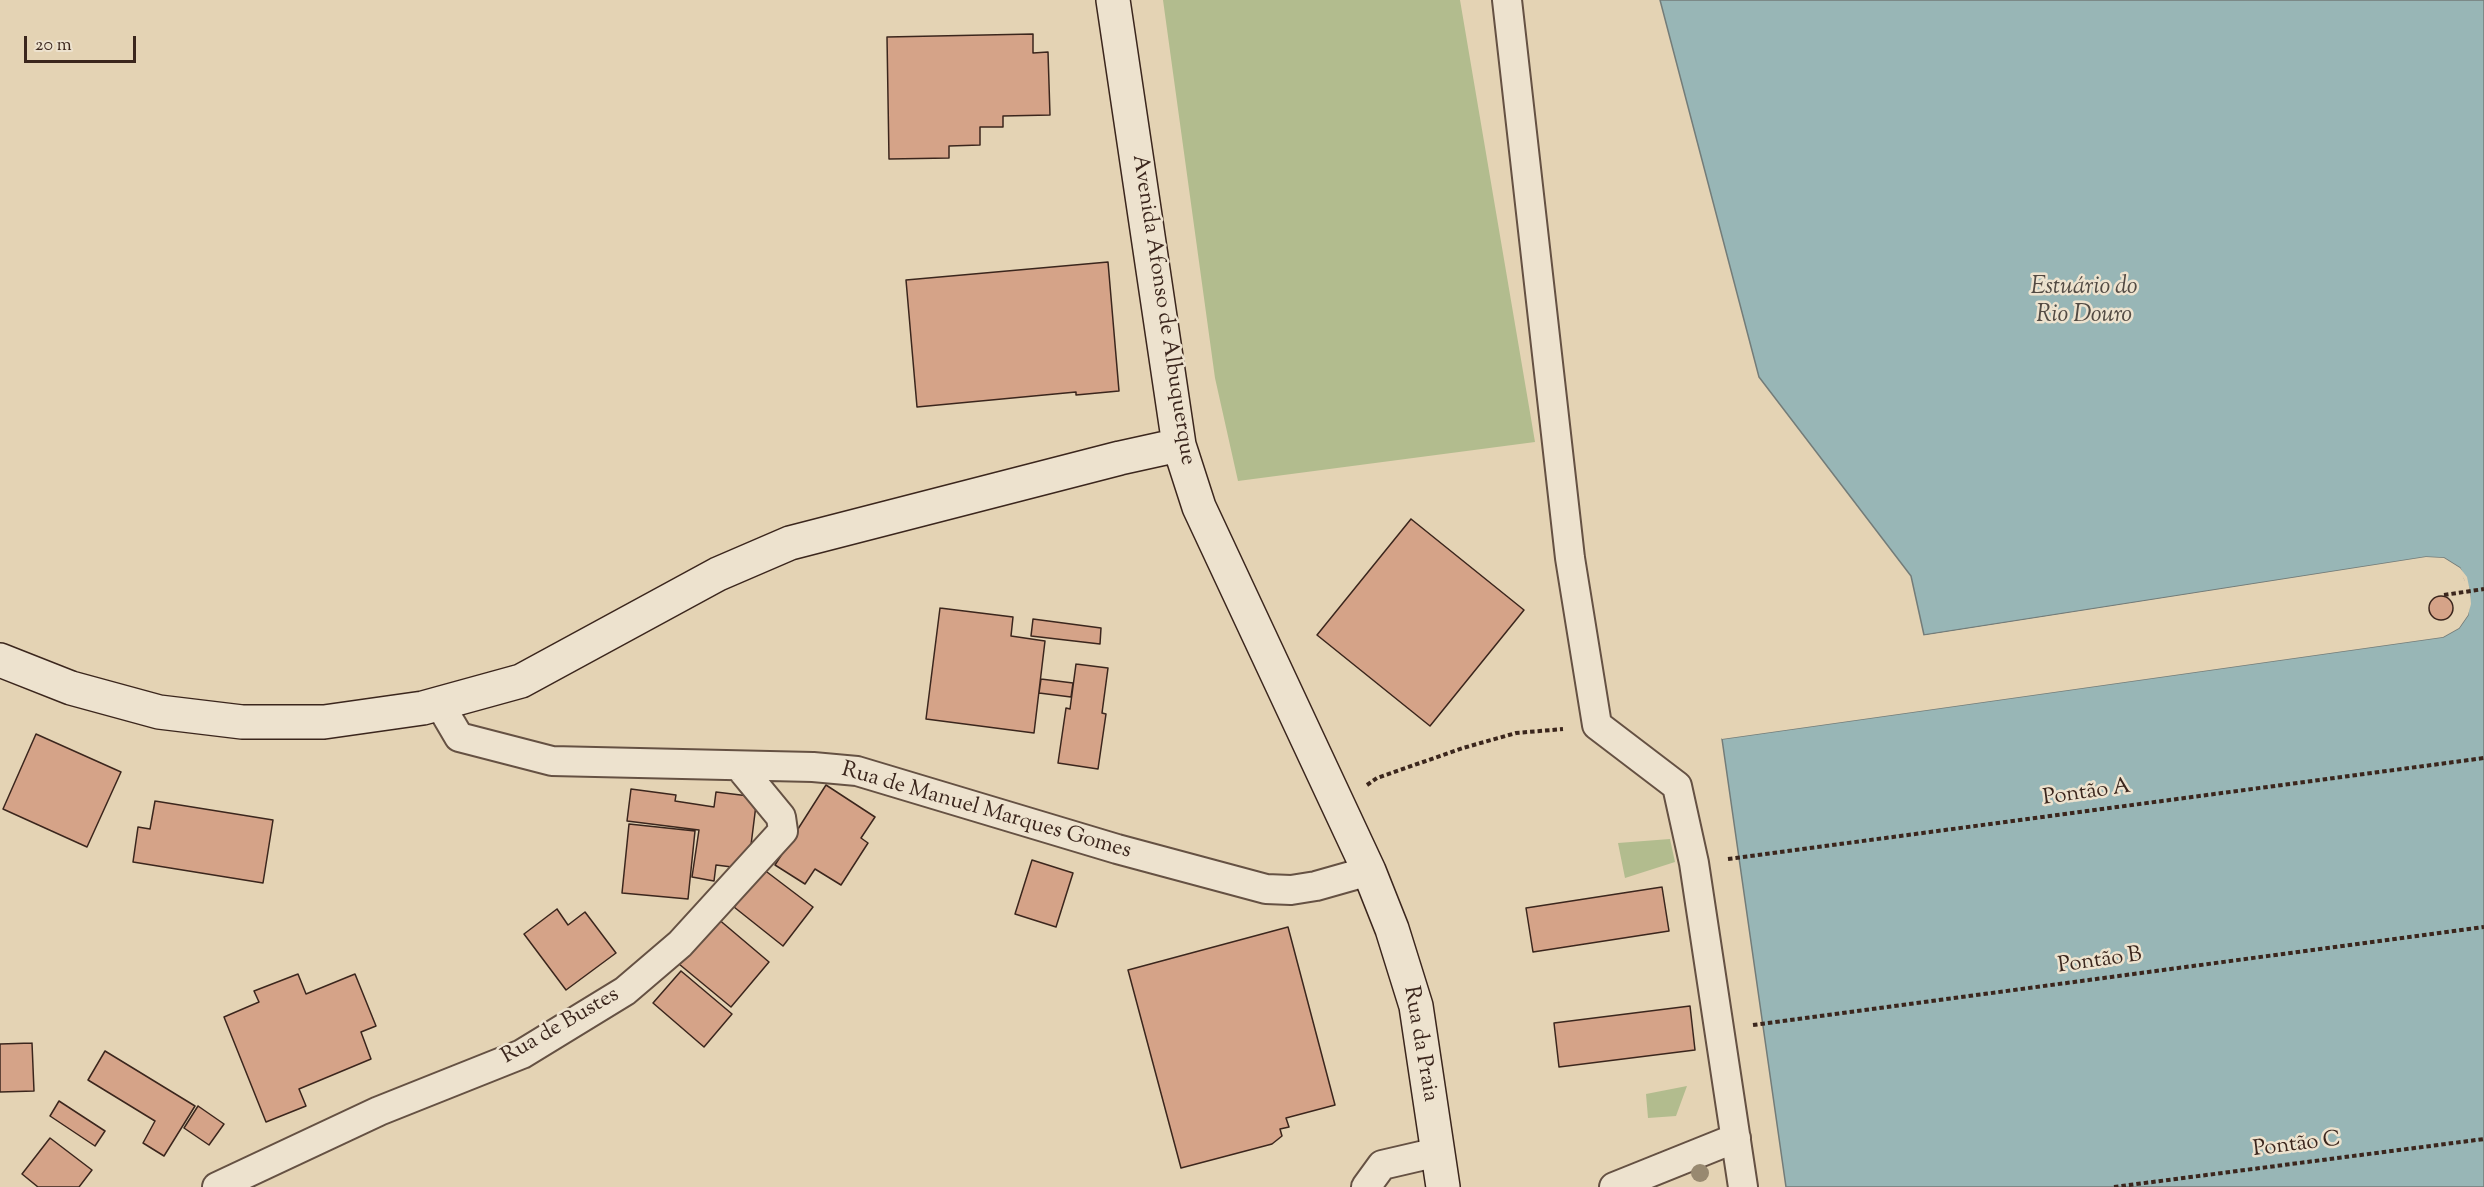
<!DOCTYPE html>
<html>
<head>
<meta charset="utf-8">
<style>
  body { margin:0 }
  #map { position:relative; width:2484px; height:1187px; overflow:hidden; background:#e4d3b4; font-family:"Sorts Mill Goudy",serif }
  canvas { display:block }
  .scale { position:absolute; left:24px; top:36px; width:112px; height:27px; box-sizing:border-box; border:3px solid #3b261d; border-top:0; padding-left:8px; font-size:18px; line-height:21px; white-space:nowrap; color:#3b261d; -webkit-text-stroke:4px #ede2ce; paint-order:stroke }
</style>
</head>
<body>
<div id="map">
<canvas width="2484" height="1187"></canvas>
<div class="scale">20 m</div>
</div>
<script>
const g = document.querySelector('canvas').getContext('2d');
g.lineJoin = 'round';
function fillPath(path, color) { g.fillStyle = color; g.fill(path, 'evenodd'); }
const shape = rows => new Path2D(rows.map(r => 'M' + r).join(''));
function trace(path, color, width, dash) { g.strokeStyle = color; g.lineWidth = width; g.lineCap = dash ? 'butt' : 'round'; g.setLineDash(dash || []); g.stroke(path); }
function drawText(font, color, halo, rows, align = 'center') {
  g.font = font + ' "Sorts Mill Goudy",serif'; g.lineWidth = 5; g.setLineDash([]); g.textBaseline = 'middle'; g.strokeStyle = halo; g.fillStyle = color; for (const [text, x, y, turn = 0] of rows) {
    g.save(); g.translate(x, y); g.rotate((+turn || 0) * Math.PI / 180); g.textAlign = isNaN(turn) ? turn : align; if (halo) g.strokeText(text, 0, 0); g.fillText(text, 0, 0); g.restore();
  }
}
fillPath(shape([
  [1163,0,1460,0,1535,442,1238,481,1215,378],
  [1670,839,1675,862,1625,878,1618,843],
  [1687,1086,1676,1116,1648,1118,1646,1094]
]), '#b2bc8e');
const water = shape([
  [1660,0,2484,0,2484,1187,1786,1187,1722,739,2443,637,2459,628,2468,615,2470,591,2460,568,2444,558,2426,557,1924,635,1911,576,1759,377,1660,0]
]);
fillPath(water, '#98b6b6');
trace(water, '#737c79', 1.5);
fillPath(shape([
  [2426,557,2444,558,2460,568,2467,577,2470,591,2471,604,2468,615,2459,628,2443,637,1722,739,1721,736,2442,635,2457,626,2465,614,2467,592,2464,579,2458,570,2443,561,2426,560,1924,638,1921,636]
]), '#e4d3b4');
const building = shape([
  [1033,34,1033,53,1048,52,1050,115,1003,116,1003,127,980,127,980,145,949,146,949,158,889,159,887,37,1033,34],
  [1108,262,1119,391,1076,395,1076,392,917,407,906,280,1108,262],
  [1411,519,1524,610,1430,726,1317,635,1411,519],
  '2429 608a12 12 0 1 1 24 0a12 12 0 1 1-24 0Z',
  [940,608,1013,617,1011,636,1045,641,1034,733,926,719,940,608],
  [1033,619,1101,628,1100,644,1031,636,1033,619],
  [1076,664,1108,668,1102,713,1106,714,1098,769,1058,763,1066,708,1070,709,1076,664],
  [1041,679,1073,683,1071,697,1039,693,1041,679],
  [36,734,121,772,87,847,3,809,36,734],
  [826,785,875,817,861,838,868,843,841,885,815,869,805,884,775,865,826,785],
  [631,789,676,795,675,801,714,807,716,792,757,797,748,869,716,865,714,881,692,877,699,830,627,821,631,789],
  [155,801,273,820,263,883,133,862,138,827,150,829,155,801],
  [629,824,695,831,688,899,622,893,629,824],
  [1032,860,1073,873,1056,927,1015,914,1032,860],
  [763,869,813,907,783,946,734,907,763,869],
  [1662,887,1669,931,1533,952,1526,908,1662,887],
  [557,909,568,925,585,912,616,953,566,990,524,934,557,909],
  [717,918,769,962,731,1007,679,964,717,918],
  [1288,927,1335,1105,1286,1118,1289,1127,1280,1129,1282,1136,1272,1144,1181,1168,1128,970,1288,927],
  [681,971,732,1014,704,1047,653,1003,681,971],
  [298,974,306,994,355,974,376,1026,361,1032,371,1059,299,1089,306,1106,266,1122,224,1017,259,1002,254,991,298,974],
  [1690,1006,1695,1050,1559,1067,1554,1023,1690,1006],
  [32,1043,34,1091,0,1092,0,1044,32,1043],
  [105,1051,195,1106,164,1156,143,1143,155,1121,88,1080,105,1051],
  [59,1101,105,1131,95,1146,50,1116,59,1101],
  [198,1106,224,1124,209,1145,184,1128,198,1106],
  [50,1138,92,1170,79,1187,38,1187,22,1174,50,1138]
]);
fillPath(building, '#d5a388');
trace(building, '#3b261d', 1.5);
const street = shape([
  [1507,0,1570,558,1597,725,1677,786,1694,863,1743,1187],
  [439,703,459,737,552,761,813,767,857,771,1117,849,1266,889,1291,890,1316,886,1369,871],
  [217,1187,379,1111,522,1054,625,991,680,944,783,831,781,817,739,766],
  [1366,1187,1382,1165,1438,1152],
  [1614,1187,1736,1138]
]);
const secondary = shape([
  [1113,0,1179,445,1199,507,1369,871,1392,929,1416,1006,1443,1187],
  [0,660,71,688,159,712,242,722,324,722,423,708,521,681,718,574,790,543,1120,458,1179,445]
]);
trace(street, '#655143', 32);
trace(secondary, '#3b261d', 36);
trace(shape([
  [2444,595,2484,589],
  [1367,785,1377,778,1463,748,1516,733,1563,729],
  [1728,859,2484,758],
  [1753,1025,2484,927],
  [2114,1187,2484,1139]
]), '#3b261d', 4, [4.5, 3]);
trace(street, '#ede2ce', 28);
trace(secondary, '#ede2ce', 33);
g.fillStyle = '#988970';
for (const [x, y] of [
  [1700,1173]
]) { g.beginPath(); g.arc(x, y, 9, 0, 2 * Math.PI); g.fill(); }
drawText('22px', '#3b261d', '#ede2ce', [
  ["Avenida Afonso de Albuquerque",1162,310,81],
  ["Pontão A",2087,794,-8],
  ["Rua de Manuel Marques Gomes",986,812,16],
  ["Pontão B",2100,962,-8],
  ["Rua de Bustes",561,1027,-30],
  ["Rua da Praia",1419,1044,80],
  ["Pontão C",2297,1146,-7]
]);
drawText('italic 24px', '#524a43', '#ede2ce', [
  ["Estuário do",2084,289],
  ["Rio Douro",2084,317]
]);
</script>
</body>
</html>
